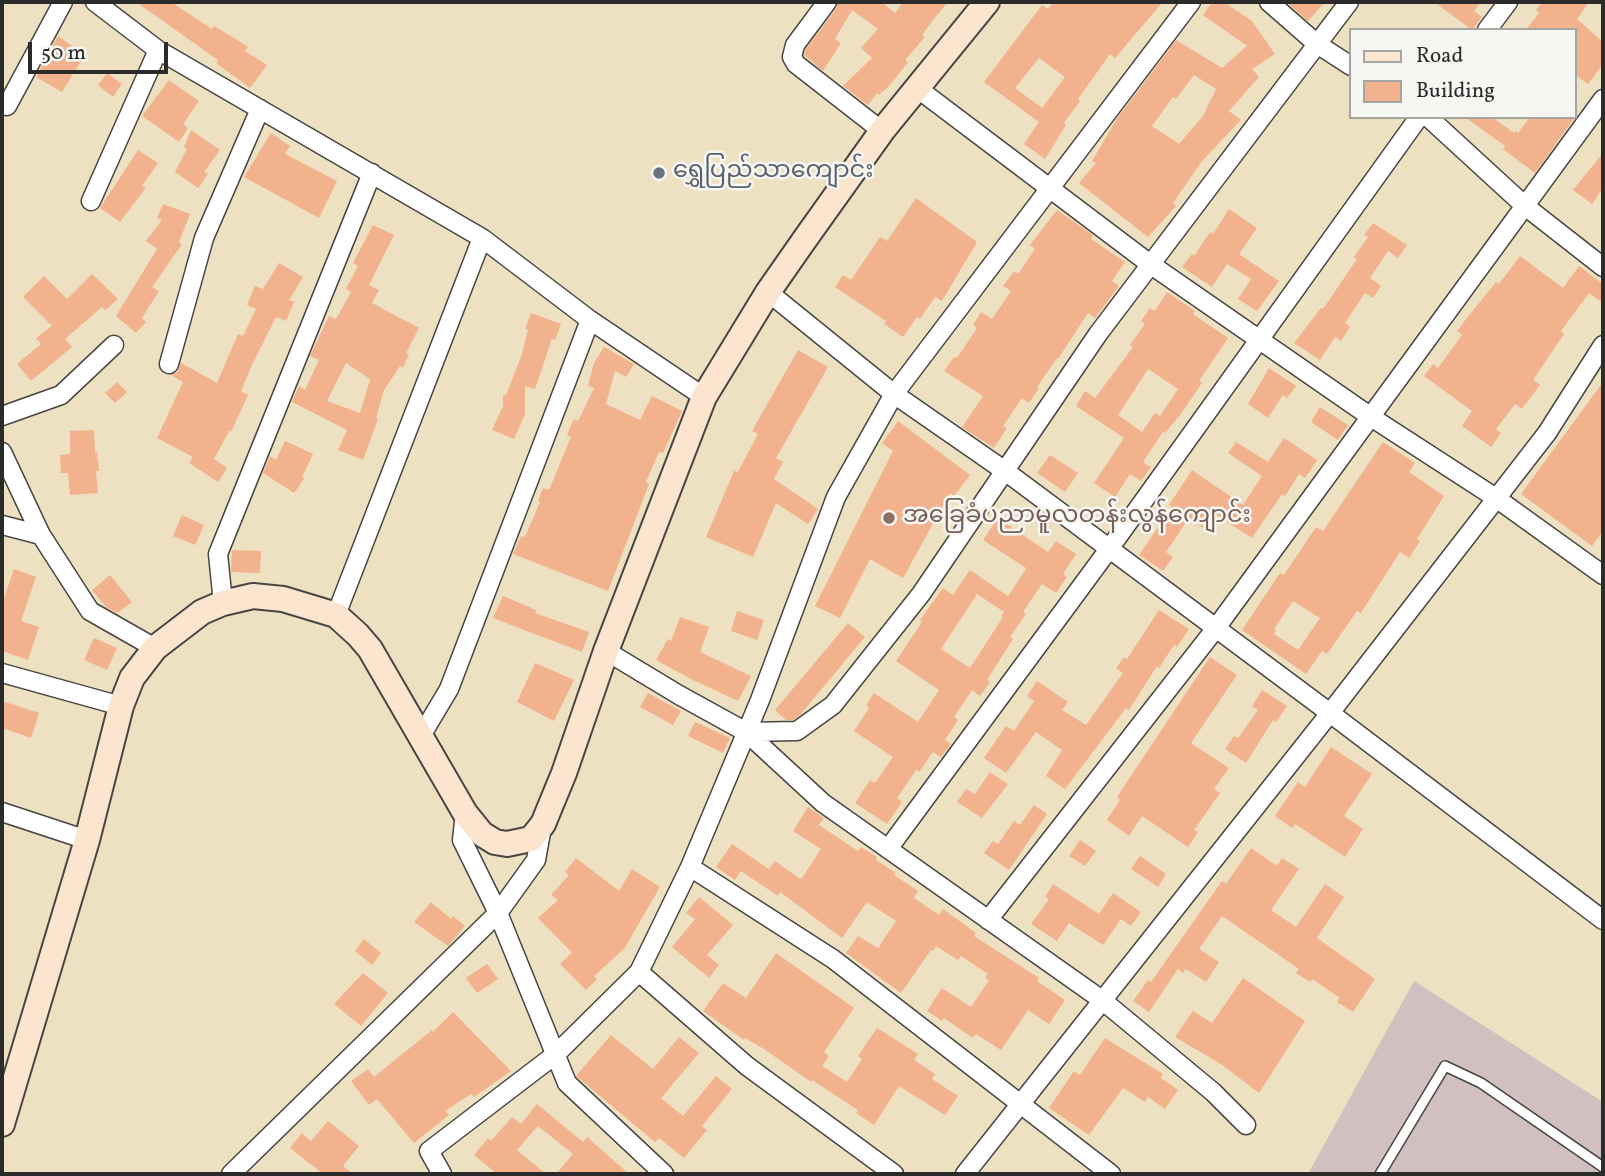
<!DOCTYPE html>
<html>
<head>
<meta charset="utf-8">
<style>
  body { margin:0 }
  #map { position:relative; width:1605px; height:1176px; overflow:hidden; background:#ede1c2; font-family:Vollkorn,serif }
  canvas { display:block }
  .frame { position:absolute; inset:0; border:4px solid #2b2b2b; pointer-events:none }
  .legend { position:absolute; left:1349px; top:28px; width:228px; height:91px; box-sizing:border-box; background:#f6f6f2; border:2px solid #a5a5a2; margin:0; padding:9px 12px; list-style:none; font-size:21px; color:#2b2b2b }
  .legend li { display:flex; align-items:center; gap:14px; height:35px }
  .legend b { width:35px; border:2px solid #a5a5a2 }
  .scale { position:absolute; left:28px; top:42px; width:140px; height:32px; box-sizing:border-box; border:4px solid #2b2b2b; border-top:0; padding-left:9px; font-size:21px; line-height:24px; white-space:nowrap; color:#2b2b2b; -webkit-text-stroke:5px #f6f6f2; paint-order:stroke }
</style>
</head>
<body>
<div id="map">
<canvas width="1605" height="1176"></canvas>
<div class="frame"></div>
<ul class="legend">
<li><b style="height:9px;background:#fce5cf"></b>Road</li>
<li><b style="height:19px;background:#f2b28d"></b>Building</li>
</ul>
<div class="scale">50 m</div>
</div>
<script>
const g = document.querySelector('canvas').getContext('2d');
g.lineJoin = 'round';
function fillPath(path, color) { g.fillStyle = color; g.fill(path, 'evenodd'); }
const shape = rows => new Path2D(rows.map(r => 'M' + r).join(''));
function trace(path, color, width, dash) { g.strokeStyle = color; g.lineWidth = width; g.lineCap = dash ? 'butt' : 'round'; g.setLineDash(dash || []); g.stroke(path); }
function drawText(font, color, halo, rows, align = 'center') {
  g.font = font + ' Vollkorn,"Noto Sans Myanmar",serif'; g.lineWidth = 5; g.setLineDash([]); g.textBaseline = 'middle'; g.strokeStyle = halo; g.fillStyle = color; for (const [text, x, y, turn = 0] of rows) {
    g.save(); g.translate(x, y); g.rotate((+turn || 0) * Math.PI / 180); g.textAlign = isNaN(turn) ? turn : align; if (halo) g.strokeText(text, 0, 0); g.fillText(text, 0, 0); g.restore();
  }
}
fillPath(shape([
  [1414,981,1603,1102,1603,1174,1308,1174]
]), '#d2bfc0');
fillPath(shape([
  [136,2,171,2,212,29,214,26,234,38,248,47,245,51,267,65,250,88,216,63,218,60],
  [838,2,882,2,895,13,903,2,948,2,933,20,922,35,925,37,905,60,908,62,890,85,879,95,877,93,868,105,843,86,872,58,861,48,878,29,852,10,835,39,841,43,823,71,804,55,805,50,836,9],
  [1053,2,1163,2,1115,58,1110,54,1078,99,1080,101,1064,123,1066,125,1045,159,1024,144,1039,122,984,82,1042,5,1048,9],
  [1039,58,1065,77,1042,108,1015,88],
  [1212,2,1224,2,1252,21,1275,54,1252,69,1259,77,1229,111,1241,120,1202,161,1173,203,1176,206,1148,237,1079,183,1096,163,1092,161,1116,120,1176,40,1222,68,1247,46,1203,15],
  [1194,75,1216,89,1203,116,1179,144,1152,126,1173,97,1176,99],
  [1286,2,1325,2,1308,21],
  [1434,2,1481,2,1474,11,1482,17,1472,30],
  [1542,2,1589,2,1577,19,1603,42,1603,64,1588,84,1575,75,1575,30,1526,30,1539,13,1536,10],
  [58,36,85,55,62,92,36,77],
  [107,73,122,84,113,97,98,85],
  [169,80,199,101,183,124,188,128,179,142,142,116],
  [1465,117,1492,117,1514,133,1516,131,1518,133,1530,117,1575,117,1535,173,1503,149,1505,146],
  [191,130,220,150,204,172,208,174,198,188,175,172,187,149,184,147],
  [271,133,290,146,285,154,337,181,319,218,244,177],
  [138,150,158,163,142,186,146,188,120,222,100,208],
  [1603,153,1603,188,1592,204,1573,190],
  [916,198,977,242,942,301,935,297,920,319,917,317,903,337,884,324,886,321,835,287,843,275,851,280,880,237,887,241],
  [163,204,190,214,179,242,182,244,152,287,159,291,142,318,146,322,136,333,116,316,157,249,146,241,162,220,157,218],
  [1229,209,1257,228,1239,254,1279,281,1257,311,1238,299,1251,279,1227,264,1212,287,1182,267,1192,254,1194,256,1210,232,1213,234],
  [1057,210,1093,235,1091,239,1125,262,1112,281,1119,286,1095,318,1088,313,1058,359,1057,358,1037,387,1039,388,1029,403,1022,398,1003,426,1007,428,994,448,962,427,983,396,944,371,954,357,957,358,977,328,973,325,981,312,992,319,1011,291,1003,286,1014,271,1018,274,1035,249,1030,245],
  [1373,223,1407,245,1398,258,1388,251,1370,278,1381,286,1373,298,1365,293,1345,323,1350,327,1341,341,1335,337,1320,360,1294,343,1321,308,1323,309,1357,259,1354,257,1368,237,1364,235],
  [373,225,394,235,369,285,379,290,372,303,419,328,406,353,409,354,403,368,400,366,384,390,376,418,378,419,363,460,338,450,347,430,292,402,299,386,305,390,319,360,310,356,329,316,336,319,351,292,346,289,358,266,353,263],
  [346,363,370,379,360,413,327,401],
  [1520,256,1563,288,1579,266,1603,284,1603,303,1589,293,1561,331,1564,334,1533,380,1540,385,1522,409,1515,404,1496,429,1501,433,1491,447,1462,426,1472,411,1424,376,1433,364,1438,368,1462,335,1457,331,1466,319,1496,282,1499,284],
  [279,263,303,277,289,300,294,302,286,321,276,317,252,365,241,391,248,395,231,432,229,431,214,459,227,468,218,482,189,463,193,457,157,438,183,382,171,375,177,372,181,363,217,383,238,334,243,336,256,309,247,305,255,286,263,289],
  [92,274,118,299,106,310,102,307,65,339,72,347,31,381,17,364,41,344,36,338,52,326,23,297,44,276,67,299],
  [1167,292,1195,311,1193,314,1228,338,1199,381,1202,383,1180,415,1165,433,1163,432,1143,462,1151,467,1141,481,1130,474,1115,497,1094,483,1124,438,1076,406,1085,391,1095,398,1133,347,1130,345,1145,324,1141,321,1150,308,1155,311],
  [1148,369,1178,389,1160,416,1155,413,1142,432,1118,415],
  [531,313,561,324,555,340,552,339,535,389,525,386,525,414,514,439,492,430,503,406,503,395,506,395,522,354,528,330,525,329],
  [604,347,634,364,626,377,615,371,606,404,640,420,652,396,682,411,663,453,659,452,646,482,649,484,608,591,513,554,521,536,525,537,540,502,538,501,543,488,549,490,571,437,567,435,574,419,578,421,594,388,588,386,594,363],
  [798,350,828,367,776,458,783,462,774,479,818,509,808,524,776,503,753,557,706,537,734,471,738,472,758,434,752,431],
  [1269,368,1296,386,1287,398,1283,395,1268,418,1248,404],
  [117,382,127,392,115,403,105,393],
  [1603,382,1603,531,1592,546,1521,494],
  [1320,407,1348,425,1338,440,1311,422],
  [898,421,970,475,954,496,950,493,903,578,870,559,840,618,815,606,893,451,882,443],
  [94,430,95,453,97,452,99,471,96,471,98,493,70,495,68,473,61,473,60,455,70,454,70,431],
  [1284,438,1317,460,1305,478,1299,474,1285,496,1282,494,1252,538,1216,515,1206,530,1189,518,1166,552,1173,557,1163,571,1139,555,1172,507,1169,505,1192,470,1243,505,1262,476,1228,453,1236,442,1268,462],
  [285,441,313,454,302,477,304,479,294,493,263,473,270,456,276,460],
  [1383,442,1415,463,1409,472,1444,496,1417,539,1420,541,1409,558,1400,552,1361,613,1357,611,1327,654,1322,651,1306,674,1242,630,1280,573,1284,575,1316,527,1323,531],
  [1293,601,1320,618,1298,650,1274,634,1276,631,1274,629],
  [1050,455,1078,473,1065,492,1037,473],
  [182,515,204,525,195,545,173,536],
  [998,518,1048,552,1056,541,1076,554,1063,574,1067,577,1056,593,1042,584,1023,612,1026,614,1010,637,1013,639,987,680,990,682,980,696,972,690,954,717,958,720,945,740,951,744,941,757,933,752,919,772,916,770,897,798,902,802,887,824,855,803,870,780,875,783,893,757,854,731,869,708,866,705,874,693,918,722,939,690,896,661,922,622,920,620,943,588,953,595,970,570,1008,596,1024,572,1026,568,983,540],
  [977,594,1004,612,1001,616,1003,617,970,668,941,649],
  [232,550,261,551,260,573,231,572],
  [14,569,36,577,21,621,39,627,28,660,2,651,2,604],
  [110,575,132,602,117,613,106,607,92,590],
  [503,596,536,610,535,613,589,632,582,652,493,618],
  [1159,610,1189,629,1177,647,1174,645,1159,668,1157,666,1129,710,1126,708,1065,789,1046,776,1062,750,1036,732,1006,773,984,758,1006,726,1014,731,1034,701,1027,696,1037,681,1068,702,1062,710,1086,725,1123,673,1116,668,1124,657,1127,659],
  [737,611,764,620,757,640,731,631],
  [680,617,709,627,700,652,751,676,738,701,691,679,656,660,668,639,671,641],
  [848,623,865,637,800,715,793,720,786,720,775,710],
  [94,638,117,648,107,670,84,660],
  [1210,657,1237,675,1191,743,1229,768,1214,789,1220,793,1194,830,1198,832,1188,847,1142,816,1129,836,1107,820,1120,800,1117,797],
  [535,663,574,680,554,721,517,702],
  [1262,690,1287,706,1276,722,1273,720,1246,763,1225,749,1234,736,1238,738,1258,710,1252,706],
  [648,693,681,711,673,725,640,707],
  [2,701,39,713,31,738,2,728],
  [695,722,730,738,723,753,688,736],
  [1331,747,1372,774,1344,816,1363,829,1345,857,1295,824,1292,828,1275,816,1298,782,1305,787],
  [990,772,1008,784,982,818,957,802,966,789,975,794],
  [1034,805,1047,814,1009,870,984,853,993,841,998,844,1014,821,1020,825],
  [808,807,824,818,819,825,858,851,861,847,877,857,876,860,896,873,894,875,918,891,914,898,939,915,943,909,976,933,974,936,1039,978,1037,981,1065,1000,1049,1024,1028,1010,1001,1050,976,1034,973,1038,944,1018,942,1021,927,1011,942,988,971,1007,989,980,985,978,988,974,961,956,958,960,936,946,933,951,931,950,901,993,846,953,858,936,878,948,896,921,867,902,842,938,780,892,778,896,741,871,735,880,716,867,732,844,769,869,775,861,799,878,802,878,821,849,793,831],
  [1080,840,1096,851,1085,866,1069,856],
  [1251,848,1277,866,1282,858,1299,869,1271,910,1296,927,1325,884,1344,897,1317,938,1375,979,1353,1012,1337,1002,1340,998,1312,979,1310,982,1296,973,1299,969,1222,916,1199,949,1219,962,1206,982,1186,969,1183,973,1178,969,1149,1012,1133,1001,1148,980,1151,982,1222,881,1226,884],
  [1140,856,1166,874,1158,887,1131,869],
  [576,858,619,891,632,869,660,887,624,949,594,976,597,979,586,990,560,964,572,953,538,918,558,900,551,895,569,875,565,872],
  [1053,884,1099,914,1113,893,1141,912,1131,926,1121,919,1103,945,1069,923,1057,941,1031,924,1049,899,1045,897],
  [699,897,733,925,707,955,719,965,709,978,672,947,695,919,686,913],
  [431,902,451,919,453,916,465,926,448,946,414,922],
  [364,939,381,953,372,965,355,951],
  [776,953,854,1008,824,1052,829,1056,822,1066,847,1082,862,1059,858,1056,877,1028,918,1054,914,1060,935,1074,932,1079,958,1096,945,1115,899,1086,874,1125,856,1113,858,1110,812,1080,811,1082,764,1049,745,1038,744,1040,703,1011,723,983,746,998],
  [487,964,498,979,477,993,466,978],
  [363,973,388,993,361,1026,334,1004],
  [1243,978,1305,1021,1259,1093,1221,1064,1175,1037,1193,1011,1212,1023],
  [453,1012,511,1071,474,1097,471,1094,445,1111,449,1115,414,1143,377,1099,369,1105,351,1081,368,1069,374,1077,432,1030,433,1032],
  [611,1035,653,1069,679,1037,699,1053,661,1098,683,1116,716,1076,732,1089,702,1126,707,1130,684,1158,659,1138,655,1142,576,1076],
  [1105,1038,1163,1074,1161,1078,1178,1090,1165,1109,1148,1097,1145,1102,1123,1088,1089,1135,1049,1108,1074,1071,1080,1075],
  [537,1104,583,1142,587,1137,629,1174,556,1174,573,1154,538,1126,517,1150,546,1174,497,1174,474,1155,488,1138,491,1141,512,1117,521,1124],
  [328,1121,359,1146,343,1166,353,1174,323,1174,290,1148,302,1133,311,1141]
]), '#f2b28d');
const lane = shape([
  [1380,1174,1445,1066,1481,1083,1603,1167]
]);
const street = shape([
  [95,2,158,50,482,238,590,320,704,397],
  [827,2,795,45,792,57,796,64,882,131],
  [1269,2,1317,44,1351,66],
  [1487,30,1508,2],
  [917,88,1150,264,1371,417,1496,498,1603,575],
  [7,106,63,2],
  [1428,117,1525,206,1603,267],
  [91,201,158,50],
  [768,292,894,394,1005,471,1330,713,1603,920],
  [169,364,204,238,260,109],
  [2,416,61,395,114,345],
  [2,452,41,535,90,611,155,648],
  [2,525,41,535],
  [223,603,218,554,372,173],
  [336,615,482,238],
  [606,651,679,695,746,732,797,731,833,705,921,594,1098,334,1349,2],
  [2,673,121,706],
  [746,732,823,803,1102,1000,1213,1092,1246,1125],
  [421,736,449,689,590,320],
  [2,812,87,840],
  [465,813,462,840,498,913,567,1083,664,1174],
  [888,849,1109,549,1419,117],
  [690,867,833,959,1111,1174],
  [988,920,1216,628,1603,99],
  [639,972,747,1066,894,1174],
  [231,1174,498,913,536,860,542,827],
  [442,1174,429,1151,556,1054,639,972,690,867,760,700,836,497,894,394,1191,2],
  [965,1174,1330,713,1547,433,1603,345]
]);
const secondary = shape([
  [2,1124,87,840,121,706,132,678,155,648,202,612,223,603,253,596,283,599,336,615,358,635,370,649,465,813,482,834,495,842,507,844,531,839,543,824,564,773,606,651,704,397,768,292,805,239,882,131,987,2]
]);
trace(lane, '#484642', 12);
trace(street, '#484642', 21);
trace(secondary, '#484642', 28);
trace(lane, '#fff', 9);
trace(street, '#fff', 18);
trace(secondary, '#fce5cf', 24);
for (const [x, y, r, color] of [
  [659,173,7,"#6b7280"],
  [889,518,7,"#8d6e63"]
]) { const dot = new Path2D(); dot.arc(x, y, r, 0, 2 * Math.PI); g.fillStyle = color; g.fill(dot); trace(dot, '#f6f6f2', 2.5); }
drawText('24px', '#5b616d', '#f6f6f2', [
  ["ရွှေပြည်သာကျောင်း",673,173]
], 'left');
drawText('24px', '#785e54', '#f6f6f2', [
  ["အခြေခံပညာမူလတန်းလွန်ကျောင်း",903,518]
], 'left');
</script>
</body>
</html>
